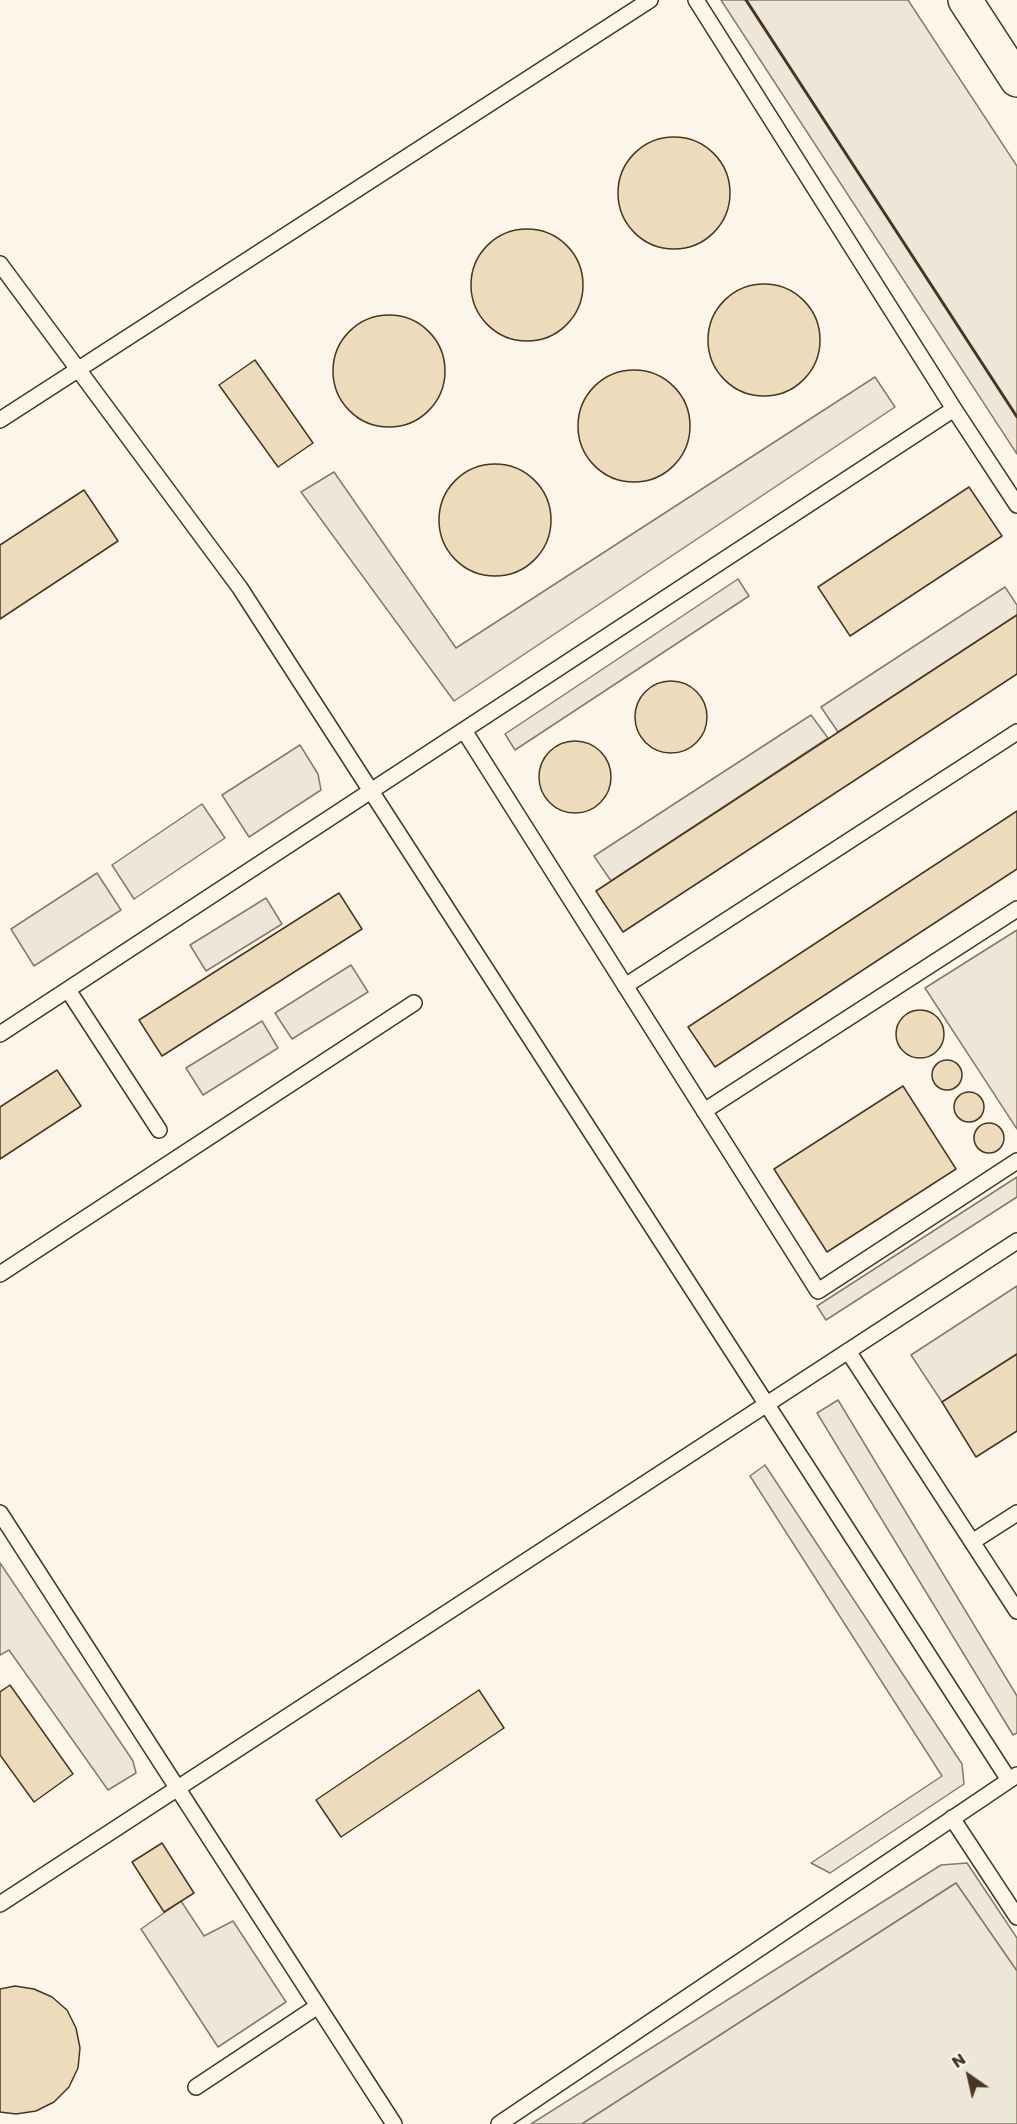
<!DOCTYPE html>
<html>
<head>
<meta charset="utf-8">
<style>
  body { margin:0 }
  #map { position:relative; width:1017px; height:2124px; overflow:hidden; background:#fbf6e9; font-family:Poppins,sans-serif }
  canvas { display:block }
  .north { position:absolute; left:939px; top:2046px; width:60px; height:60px; -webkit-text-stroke:4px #fbf6e9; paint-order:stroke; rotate:326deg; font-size:16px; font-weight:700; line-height:24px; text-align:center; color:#4a3520 }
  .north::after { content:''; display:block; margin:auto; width:21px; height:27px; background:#4a3520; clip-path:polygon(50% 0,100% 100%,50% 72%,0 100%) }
</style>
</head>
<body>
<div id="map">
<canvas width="1017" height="2124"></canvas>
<div class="north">N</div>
</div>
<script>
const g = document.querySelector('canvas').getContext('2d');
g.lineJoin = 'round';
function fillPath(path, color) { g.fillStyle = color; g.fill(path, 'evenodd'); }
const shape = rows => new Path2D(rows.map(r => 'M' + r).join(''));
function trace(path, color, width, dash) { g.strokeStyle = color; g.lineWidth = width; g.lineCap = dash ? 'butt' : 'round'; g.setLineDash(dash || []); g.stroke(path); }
const green = shape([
  [721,0,908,0,1017,166,1017,454,721,0],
  [875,377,895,407,454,701,301,492,334,472,456,648,875,377],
  [738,579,749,596,515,750,505,734,738,579],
  [1005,587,1017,605,1017,615,838,732,821,707,1005,587],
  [811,715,828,738,611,881,594,856,811,715],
  [300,745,318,774,321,790,249,837,222,795,300,745],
  [202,804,225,838,134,899,112,865,202,804],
  [97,873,121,910,34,966,11,929,97,873],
  [266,898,282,924,206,971,190,945,266,898],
  [1017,930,1017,1129,925,988,1017,930],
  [351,965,368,992,292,1039,275,1013,351,965],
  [262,1021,278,1048,203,1095,186,1068,262,1021],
  [1017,1177,1017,1197,826,1320,817,1306,1017,1177],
  [1017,1286,1017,1354,942,1402,911,1355,1017,1286],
  [838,1400,1017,1696,1017,1733,1013,1735,817,1413,838,1400],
  [765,1465,962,1764,964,1784,830,1873,811,1863,942,1776,750,1476,765,1465],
  [0,1563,133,1761,136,1773,108,1790,9,1650,0,1655,0,1563],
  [967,1863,1017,1938,1017,1971,956,1883,582,2124,531,2124,941,1865,967,1863],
  [181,1901,204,1936,233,1921,286,2002,218,2047,141,1929,181,1901]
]);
fillPath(green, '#ede6d9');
trace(green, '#887966', 1.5);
const parking = shape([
  [956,1883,1017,1971,1017,2124,582,2124,956,1883]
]);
fillPath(parking, '#ede7d9');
trace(parking, '#887966', 1.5);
const building = shape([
  '618 193a56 56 0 1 1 112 0a56 56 0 1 1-112 0Z',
  '471 285a56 56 0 1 1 112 0a56 56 0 1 1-112 0Z',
  '708 340a56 56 0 1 1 112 0a56 56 0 1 1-112 0Z',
  '333 371a56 56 0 1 1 112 0a56 56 0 1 1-112 0Z',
  [255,360,313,443,278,467,219,385,255,360],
  '578 426a56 56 0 1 1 112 0a56 56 0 1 1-112 0Z',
  '439 520a56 56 0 1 1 112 0a56 56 0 1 1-112 0Z',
  [969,487,1002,536,850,636,818,587,969,487],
  [84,490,118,541,0,619,0,545,84,490],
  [1017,615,1017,674,623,932,596,891,1017,615],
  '635 717a36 36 0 1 1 72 0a36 36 0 1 1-72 0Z',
  '539 777a36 36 0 1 1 72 0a36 36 0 1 1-72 0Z',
  [1017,811,1017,869,715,1067,688,1027,1017,811],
  [339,893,362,929,162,1056,139,1020,339,893],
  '896 1034a24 24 0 1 1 48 0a24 24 0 1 1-48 0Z',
  '932 1075a15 15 0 1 1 30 0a15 15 0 1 1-30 0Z',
  [57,1070,81,1106,0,1159,0,1107,57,1070],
  [903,1086,956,1169,827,1252,774,1169,903,1086],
  '954 1107a15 15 0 1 1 30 0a15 15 0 1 1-30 0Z',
  '974 1138a15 15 0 1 1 30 0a15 15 0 1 1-30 0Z',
  [1017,1354,1017,1431,976,1457,942,1402,1017,1354],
  [10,1685,73,1774,34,1802,0,1755,0,1692,10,1685],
  [479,1690,504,1728,341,1837,316,1800,479,1690],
  [162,1843,194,1893,164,1912,132,1862,162,1843],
  [15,1986,34,1989,52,1997,67,2010,76,2028,80,2048,78,2068,69,2087,54,2102,36,2111,16,2114,0,2112,0,1989,15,1986]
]);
fillPath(building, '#ecdcbc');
trace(building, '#4a3520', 1.5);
const service = shape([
  [696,0,954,409,1017,505],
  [0,264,240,588,1009,1780],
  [0,420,650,0],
  [465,732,818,1291,1017,1161],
  [625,986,1017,732],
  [68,990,159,1130],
  [0,1034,954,409],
  [704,1111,1017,909],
  [0,1274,414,1003],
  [848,1351,1017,1611],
  [0,1513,394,2124],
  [972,1542,1017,1513],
  [952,1818,1017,1917],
  [0,1904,1017,1241],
  [196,2087,318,2006],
  [499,2124,1017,1775]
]);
const secondary = shape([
  [965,0,1017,80]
]);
trace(service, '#4a3520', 18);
trace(secondary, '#4a3520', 36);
trace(service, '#fbf6e9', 15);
trace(secondary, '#fbf6e9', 33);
trace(shape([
  [746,0,1017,417]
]), '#4a3520', 3);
</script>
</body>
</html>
